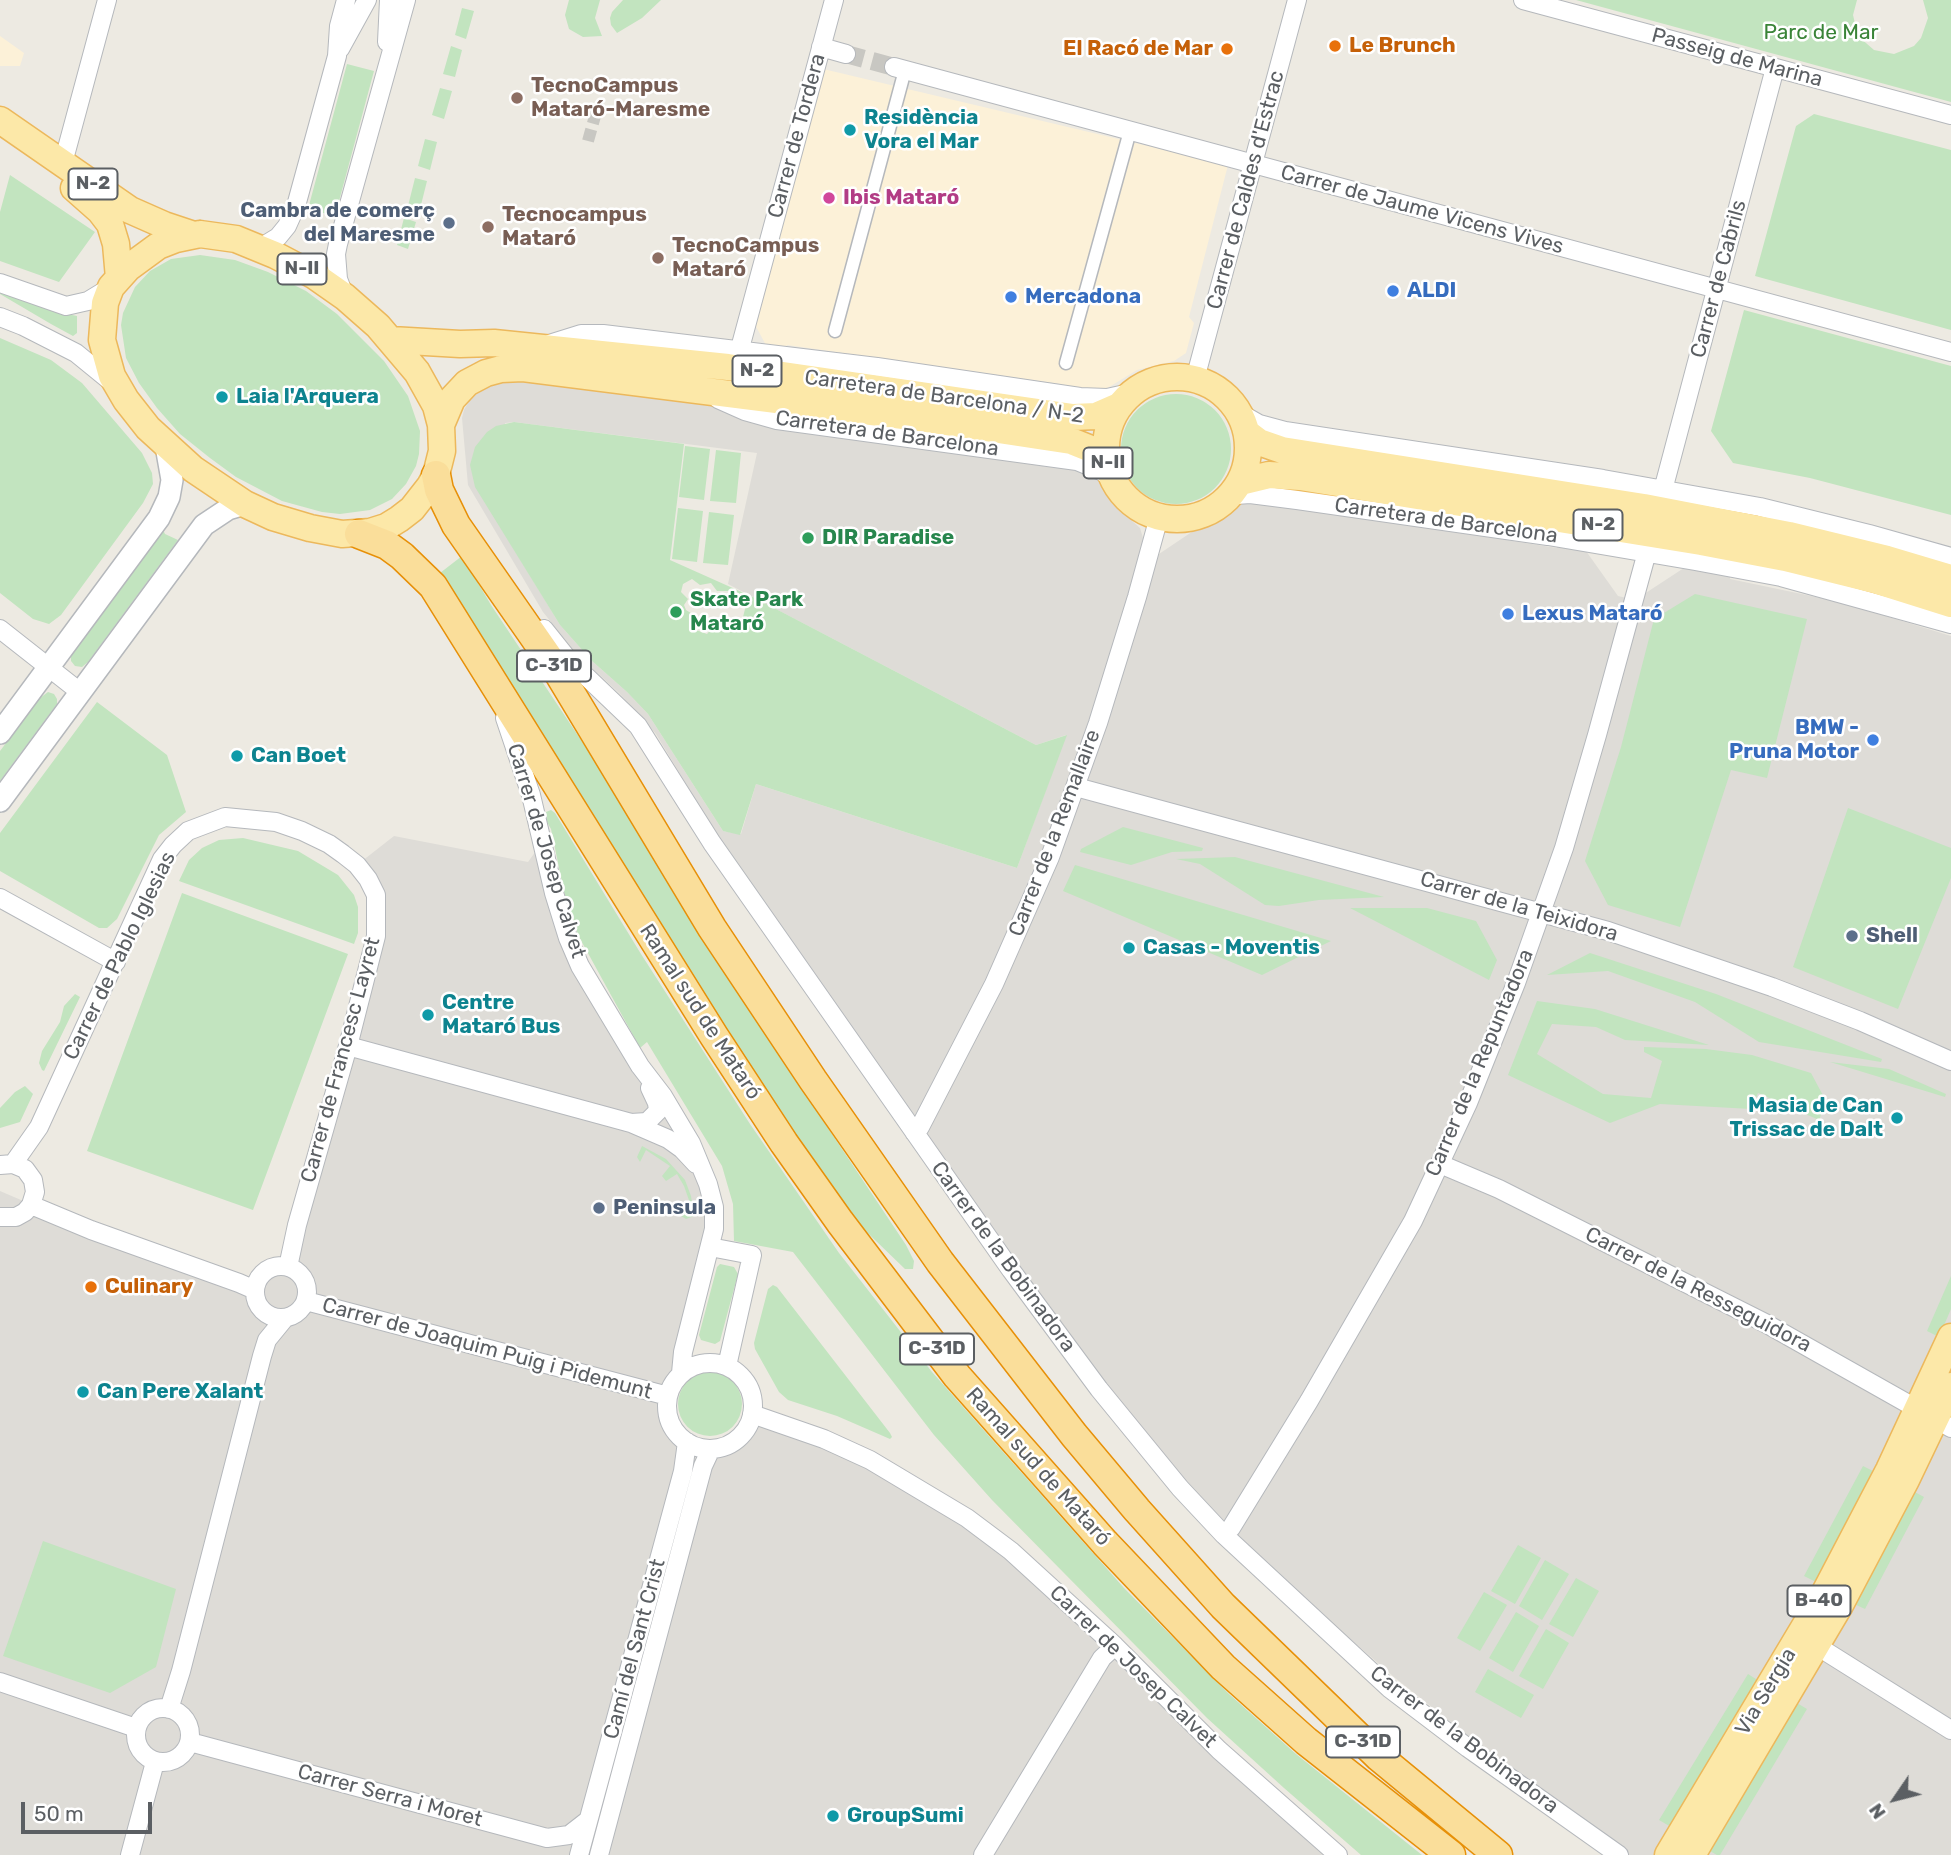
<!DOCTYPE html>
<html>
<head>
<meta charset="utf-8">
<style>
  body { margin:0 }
  #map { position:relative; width:1951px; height:1855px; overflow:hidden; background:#edeae2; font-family:Rubik,sans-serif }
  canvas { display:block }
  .north { position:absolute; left:1860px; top:1764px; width:70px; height:70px; -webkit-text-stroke:5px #fff; paint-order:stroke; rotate:235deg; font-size:19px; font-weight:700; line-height:28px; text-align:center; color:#5b5f63 }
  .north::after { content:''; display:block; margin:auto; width:24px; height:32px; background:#5b5f63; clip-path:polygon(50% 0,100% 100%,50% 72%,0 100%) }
  .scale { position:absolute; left:21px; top:1802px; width:131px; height:32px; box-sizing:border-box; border:4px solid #5b5f63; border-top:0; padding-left:9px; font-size:21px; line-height:24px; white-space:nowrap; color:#5b5f63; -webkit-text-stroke:5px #fff; paint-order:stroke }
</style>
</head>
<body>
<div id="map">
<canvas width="1951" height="1855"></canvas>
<div class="north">N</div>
<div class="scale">50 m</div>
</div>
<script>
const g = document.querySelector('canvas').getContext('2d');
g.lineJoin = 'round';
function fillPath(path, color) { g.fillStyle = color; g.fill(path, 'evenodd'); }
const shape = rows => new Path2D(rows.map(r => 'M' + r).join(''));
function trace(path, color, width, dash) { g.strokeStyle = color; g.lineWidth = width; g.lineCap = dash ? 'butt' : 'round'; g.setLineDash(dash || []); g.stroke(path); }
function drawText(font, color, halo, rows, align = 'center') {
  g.font = font + ' Rubik,sans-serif'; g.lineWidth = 5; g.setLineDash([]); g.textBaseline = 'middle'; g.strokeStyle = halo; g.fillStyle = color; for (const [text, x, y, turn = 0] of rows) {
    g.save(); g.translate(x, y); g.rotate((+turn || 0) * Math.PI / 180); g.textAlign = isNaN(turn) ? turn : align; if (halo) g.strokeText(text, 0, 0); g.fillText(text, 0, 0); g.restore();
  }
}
fillPath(shape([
  [0,36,24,53,20,66,0,66],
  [819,68,1228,165,1189,317,1194,323,1186,353,1174,361,1137,370,1101,392,1061,389,1061,384,787,345,786,350,768,349,752,319]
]), '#fcf1d8');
fillPath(shape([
  [508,379,711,403,805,432,1057,468,1058,462,1099,479,1112,503,1140,528,1143,538,1141,549,1159,554,1214,517,1233,501,1302,508,1557,548,1559,541,1581,544,1618,596,1635,600,1690,564,1730,571,1730,579,1840,602,1951,636,1951,1855,1617,1855,1394,1677,1231,1535,1093,1373,739,872,656,734,619,693,576,653,543,612,468,485,462,418,464,410,469,401,485,386],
  [514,422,757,453,728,584,1036,745,1066,735,1017,868,756,784,741,834,723,831,648,714,627,692,592,661,560,625,502,529,505,423],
  [394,836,528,862,543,841,568,938,640,1066,714,1207,681,1373,674,1382,668,1397,669,1418,676,1432,687,1442,706,1449,721,1448,731,1443,740,1437,750,1421,824,1439,967,1518,1338,1855,0,1855,0,1191,91,1230,255,1290,257,1281,265,1271,275,1266,287,1267,348,1046,376,895,357,865]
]), '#dedcd7');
fillPath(shape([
  [569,0,600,0,595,18,602,36,583,37,569,29,565,15],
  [623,0,661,0,642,18,617,33,611,25,610,18,612,12],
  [1576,0,1857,0,1853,15,1858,36,1874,50,1894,54,1914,46,1921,38,1928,18,1923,0,1951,0,1951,102],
  [462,8,474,11,466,39,455,35],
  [451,46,462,50,455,77,443,74],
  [347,64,374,71,335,216,308,209],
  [440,88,452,91,444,119,432,115],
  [1814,114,1951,150,1951,330,1755,276,1796,126],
  [425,139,437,142,430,170,418,166],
  [10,175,95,232,59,282,0,261,0,212],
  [415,178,427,181,420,209,408,206],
  [404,218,416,222,408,249,397,245],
  [200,255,235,260,268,272,306,291,337,314,384,361,408,396,420,431,419,454,416,466,406,484,392,499,370,510,340,514,322,512,282,501,236,477,210,458,180,434,157,408,139,383,126,358,121,325,123,313,135,287,150,271,171,259],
  [0,290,53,311,77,316,77,333,73,336,51,324,0,294],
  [1744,310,1951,366,1951,515,1810,478,1733,463,1711,431],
  [0,338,51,360,82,383,142,453,152,473,153,484,143,503,61,615,49,624,33,619,0,593],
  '1121 449a55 55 0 1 1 110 0a55 55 0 1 1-110 0Z',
  [514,422,684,444,670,560,755,598,1036,745,1067,735,1017,868,756,784,740,835,723,831,648,714,627,692,592,661,560,625,475,487,470,465,475,447,487,432,496,426],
  [692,579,700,585,711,583,717,591,729,591,734,601,742,603,745,609,743,617,739,620,730,620,719,627,714,626,707,634,696,630,693,626,694,615,686,610,684,605,688,599,681,592,683,584],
  [685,446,710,449,704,500,679,497],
  [716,450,741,453,736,503,710,501],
  [678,508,703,511,697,562,672,559],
  [709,512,734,515,728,565,703,563],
  [163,530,165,534,178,540,88,662,82,667,75,666,71,661,71,656],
  [462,556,491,605,601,770,774,1047,906,1245,914,1261,913,1269,905,1269,847,1213,814,1170,531,724,440,573],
  [1695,594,1807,619,1767,778,1731,770,1680,927,1608,905,1585,861,1621,747,1654,619],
  [48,692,54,694,57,699,57,704,0,781,0,751,40,698],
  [97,702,167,755,186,812,159,835,117,919,107,928,99,928,0,871,0,833],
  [1848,808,1951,848,1951,878,1898,1009,1793,967],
  [551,810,555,813,641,954,750,1124,839,1253,932,1372,1124,1588,1229,1694,1296,1754,1422,1855,1361,1855,1284,1788,1207,1718,992,1500,934,1435,793,1252,734,1241,733,1204,722,1166,647,1042,640,1048,578,935,564,892,551,829,547,822,546,812],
  [1123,827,1203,848,1202,851,1172,852,1131,865,1080,852,1081,849],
  [243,838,298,851,338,875,354,895,358,907,358,933,354,944,179,881,189,860,202,848,219,840],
  [1235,857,1384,897,1319,900,1279,906,1265,905,1200,864,1176,859],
  [1075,865,1331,941,1262,975,1063,891],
  [182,893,348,954,253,1210,87,1151],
  [1350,908,1427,908,1476,921,1497,960,1489,980],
  [1590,953,1716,994,1882,1059,1881,1062,1759,1042,1695,1002,1608,971,1547,975],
  [75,994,80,997,44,1071,42,1070,39,1063,42,1051,60,1022,64,1006],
  [1537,1001,1595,1009,1709,1045,1625,1040,1596,1027,1552,1024,1537,1054,1603,1094,1651,1098,1662,1061,1644,1052,1644,1047,1706,1049,1752,1055,1811,1073,1826,1101,1819,1120,1758,1093,1751,1109,1660,1104,1610,1123,1508,1075],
  [1830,1062,1889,1069,1946,1094,1945,1097],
  [25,1086,33,1094,20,1122,0,1128,0,1108,15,1092],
  [642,1146,666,1159,685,1180,691,1196,694,1216,686,1219,681,1216,679,1210,691,1206,684,1186,677,1174,666,1181,662,1176,670,1166,646,1150,640,1162,637,1157],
  [720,1264,734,1267,738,1274,720,1341,715,1344,701,1340,699,1335,717,1267],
  [1951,1276,1951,1309,1939,1337,1927,1331],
  [773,1285,777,1287,890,1433,892,1437,890,1439,837,1416,788,1400,779,1392,755,1349,754,1343,768,1289],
  '678 1404a32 32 0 1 1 64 0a32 32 0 1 1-64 0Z',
  [1863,1466,1875,1472,1816,1582,1804,1576],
  [1913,1491,1924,1497,1865,1609,1854,1604],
  [43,1541,176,1589,156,1667,110,1693,3,1656],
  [1518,1545,1541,1558,1515,1604,1491,1591],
  [1545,1560,1569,1574,1542,1620,1519,1606],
  [1576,1578,1599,1591,1573,1637,1549,1624],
  [1484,1592,1507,1605,1480,1651,1457,1638],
  [1516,1612,1539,1626,1513,1672,1489,1658],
  [1546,1629,1569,1643,1543,1689,1519,1676],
  [1488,1669,1534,1695,1521,1718,1475,1692],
  [1748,1674,1759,1681,1671,1827,1659,1820],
  [1797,1703,1807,1709,1720,1855,1717,1855,1708,1850]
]), '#c2e4bf');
trace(shape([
  [588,141,597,109]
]), '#c8c7c2', 12, [12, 6]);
trace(shape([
  [846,54,894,67]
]), '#c8c7c2', 18, [18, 9]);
const pedestrian = shape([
  [835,331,905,70],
  [1066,363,1130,131]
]);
const minor = shape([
  [1523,0,1951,115],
  [387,42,389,0],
  [821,47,846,54],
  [340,49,367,0],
  [894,67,1951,352],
  [63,163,107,0],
  [260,248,278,237,287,226,296,206,337,56,339,26,346,0],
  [0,283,66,306,88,301,111,287],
  [345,297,338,279,336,254,338,244,406,0],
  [0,317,23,326,76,353,114,384],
  [549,344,581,334,603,334,877,367,1080,397,1107,398,1134,392],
  [739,352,834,0],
  [1195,379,1297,0],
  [718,399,745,411,777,420,1077,461,1101,471,1114,479],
  [1238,412,1259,424,1285,431,1603,479,1760,507,1869,534,1951,557],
  [1663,490,1775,68],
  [1228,499,1236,495,1250,494,1297,500,1548,536,1695,561,1781,577,1951,624],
  [0,629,80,692],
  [544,629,568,659,638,726,712,843,1011,1270,1099,1389,1180,1488,1224,1535,1389,1688,1468,1748,1619,1855],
  [505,718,531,795,554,893,568,938,580,966,640,1066,663,1096,691,1143,708,1184,714,1207,714,1229,683,1352,681,1373],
  [1076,787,1608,931,1772,987,1860,1021,1951,1061],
  [0,898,116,962],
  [348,1046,631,1123,668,1139,682,1149,696,1164],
  [631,1123,647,1122,658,1111,657,1103,650,1088],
  [914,1132,920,1127,994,984,1050,857,1098,723,1137,597,1159,517],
  [13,1164,39,1127,162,859,173,845,188,831,225,817,276,822,302,831,329,844,343,854,357,865,368,879,376,895,376,936,348,1046,297,1225,288,1267],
  [1440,1164,1499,1189,1765,1323,1951,1428],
  [0,1165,13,1164,25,1169,33,1180,35,1192,31,1205,25,1212,16,1217,0,1217],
  [31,1205,91,1230,239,1283,255,1290],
  [710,1247,752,1255,727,1366],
  '255 1292a26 26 0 1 1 52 0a26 26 0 1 1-52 0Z',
  [306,1301,668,1396],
  '667 1406a43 43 0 1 1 86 0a43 43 0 1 1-86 0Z',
  [752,1414,824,1439,870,1460,967,1518,1011,1551,1115,1646,1219,1750,1338,1855],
  [1224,1535,1231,1528,1309,1401,1413,1221,1468,1103,1516,983,1564,848,1597,735,1647,552],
  [1817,1646,1951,1730],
  [0,1682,136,1728],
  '136 1735a27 27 0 1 1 54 0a27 27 0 1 1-54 0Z',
  [169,1709,181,1671,262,1356,267,1340,285,1318],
  [190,1742,547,1838,569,1835,587,1821],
  [130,1855,155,1762],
  [579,1855,683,1471,687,1442],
  [599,1855,703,1466,711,1449],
  [983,1855,1102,1658,1115,1646]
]);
const tertiary = shape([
  [0,733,159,518,169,497,172,480,166,446],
  [0,801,204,525,228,509,245,504]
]);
const primary = shape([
  [0,120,130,210,164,225,194,235],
  [74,188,100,211,110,224,116,244,119,278],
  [200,234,236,239,275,255,315,276,345,297,378,326,417,372,436,406,441,425,442,451,436,475,430,486,412,509,399,519,386,527,370,532,342,534,310,528,273,517,245,504,193,469,148,428,126,400,112,376,102,340,105,303,111,287,128,268,158,246,176,239,200,234],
  [391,340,460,344,494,343,728,367,1073,417,1096,416,1119,406],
  '1106 448a71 71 0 1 1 142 0a71 71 0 1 1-142 0Z',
  [441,425,452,399,467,383,486,373,501,369,523,368,919,418,1071,441,1091,449,1108,465],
  [1247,433,1259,442,1282,450,1644,507,1789,535,1887,559,1951,578],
  [1240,482,1269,475,1300,477,1701,542,1785,558,1878,581,1951,604],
  [1668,1855,1823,1596,1889,1470,1951,1337],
  [1692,1855,1840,1605,1906,1480,1951,1386]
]);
const trunk = shape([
  [436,475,439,490,456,525,555,667,712,928,813,1080,940,1262,1074,1435,1137,1510,1223,1606,1379,1757,1498,1855],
  [359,534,387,545,402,556,433,586,714,1036,784,1143,840,1222,957,1376,1105,1543,1223,1667,1306,1741,1451,1855]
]);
trace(pedestrian, '#b5b8bc', 15);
trace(minor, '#b5b8bc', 20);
trace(tertiary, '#b5b8bc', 24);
trace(primary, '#ecb85c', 29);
trace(trunk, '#e79008', 31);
trace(pedestrian, '#fff', 12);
trace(minor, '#fff', 18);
trace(tertiary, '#fff', 21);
trace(primary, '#fce8a8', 26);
trace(trunk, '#fade9a', 28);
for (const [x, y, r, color] of [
  [1335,46,7,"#e8710a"],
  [1227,49,7,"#e8710a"],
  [517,98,7,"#8d6e63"],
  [850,130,7,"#0f9aa8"],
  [829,198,7,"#d1479c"],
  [449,223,7,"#5c6f8a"],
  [488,227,7,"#8d6e63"],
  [658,258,7,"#8d6e63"],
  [1393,291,7,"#3f7fe0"],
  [1011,297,7,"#3f7fe0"],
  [222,397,7,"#0f9aa8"],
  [808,538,7,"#2e9e5b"],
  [676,612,7,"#2e9e5b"],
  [1508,614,7,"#3f7fe0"],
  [1873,740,7,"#3f7fe0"],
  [237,756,7,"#0f9aa8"],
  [1852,936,7,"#5c6f8a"],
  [1129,948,7,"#0f9aa8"],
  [428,1015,7,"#0f9aa8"],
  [1897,1118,7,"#0f9aa8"],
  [599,1208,7,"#5c6f8a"],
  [91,1287,7,"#e8710a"],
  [83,1392,7,"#0f9aa8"],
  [833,1816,7,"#0f9aa8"]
]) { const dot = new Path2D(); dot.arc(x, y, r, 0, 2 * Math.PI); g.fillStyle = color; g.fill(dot); trace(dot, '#fff', 2.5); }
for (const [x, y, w] of [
  [93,184,49],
  [302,269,49],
  [757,371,49],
  [1108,463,49],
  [1598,525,49],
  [554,666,74],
  [937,1349,74],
  [1819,1601,63],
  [1363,1742,74]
]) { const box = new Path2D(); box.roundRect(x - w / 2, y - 15.5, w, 31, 5); g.fillStyle = '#fff'; g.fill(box); trace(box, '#5b5f63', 2); }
drawText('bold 19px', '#5b5f63', null, [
  ["N-2",93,184],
  ["N-II",302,269],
  ["N-2",757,371],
  ["N-II",1108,463],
  ["N-2",1598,525],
  ["C-31D",554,666],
  ["C-31D",937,1349],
  ["B-40",1819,1601],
  ["C-31D",1363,1742]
]);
drawText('21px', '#3a8438', '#fff', [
  ["Parc de Mar",1821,33]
]);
drawText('bold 21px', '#c56008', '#fff', [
  ["Le Brunch",1349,46],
  ["El Racó de Mar",1213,49,"right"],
  ["Culinary",105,1287]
], 'left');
drawText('21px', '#5b5f63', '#fff', [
  ["Passeig de Marina",1737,58,15],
  ["Carrer de Tordera",797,136,-75],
  ["Carrer de Caldes d'Estrac",1246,190,-75],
  ["Carrer de Jaume Vicens Vives",1422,210,15],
  ["Carrer de Cabrils",1719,279,-75],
  ["Carretera de Barcelona / N-2",944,397,8],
  ["Carretera de Barcelona",887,434,8],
  ["Carretera de Barcelona",1446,521,8],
  ["Carrer de la Remallaire",1055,833,-69],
  ["Carrer de Josep Calvet",546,851,73],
  ["Carrer de la Teixidora",1519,907,16],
  ["Carrer de Pablo Iglesias",120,956,-64],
  ["Ramal sud de Mataró",700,1012,57],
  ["Carrer de Francesc Layret",341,1060,-75],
  ["Carrer de la Repuntadora",1480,1063,-67],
  ["Carrer de la Bobinadora",1003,1257,54],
  ["Carrer de la Resseguidora",1698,1290,27],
  ["Carrer de Joaquim Puig i Pidemunt",487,1349,15],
  ["Ramal sud de Mataró",1038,1467,48],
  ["Camí del Sant Crist",635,1649,-75],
  ["Carrer de Josep Calvet",1133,1667,44],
  ["Via Sèrgia",1766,1692,-59],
  ["Carrer de la Bobinadora",1464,1740,37],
  ["Carrer Serra i Moret",390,1796,15]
]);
drawText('bold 21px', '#785e54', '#fff', [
  ["TecnoCampus",531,86],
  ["Mataró-Maresme",531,110],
  ["Tecnocampus",502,215],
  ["Mataró",502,239],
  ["TecnoCampus",672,246],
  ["Mataró",672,270]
], 'left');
drawText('bold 21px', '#0d838f', '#fff', [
  ["Residència",864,118],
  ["Vora el Mar",864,142],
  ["Laia l'Arquera",236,397],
  ["Can Boet",251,756],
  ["Casas - Moventis",1143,948],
  ["Centre",442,1003],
  ["Mataró Bus",442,1027],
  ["Masia de Can",1883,1106,"right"],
  ["Trissac de Dalt",1883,1130,"right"],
  ["Can Pere Xalant",97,1392],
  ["GroupSumi",847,1816]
], 'left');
drawText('bold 21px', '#b23c85', '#fff', [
  ["Ibis Mataró",843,198]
], 'left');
drawText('bold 21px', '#4e5e75', '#fff', [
  ["Cambra de comerç",435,211,"right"],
  ["del Maresme",435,235,"right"],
  ["Shell",1866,936],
  ["Peninsula",613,1208]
], 'left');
drawText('bold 21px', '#366cbe', '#fff', [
  ["ALDI",1407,291],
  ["Mercadona",1025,297],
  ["Lexus Mataró",1522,614],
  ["BMW -",1859,728,"right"],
  ["Pruna Motor",1859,752,"right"]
], 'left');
drawText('bold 21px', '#27864d', '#fff', [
  ["DIR Paradise",822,538],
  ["Skate Park",690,600],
  ["Mataró",690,624]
], 'left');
</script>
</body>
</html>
